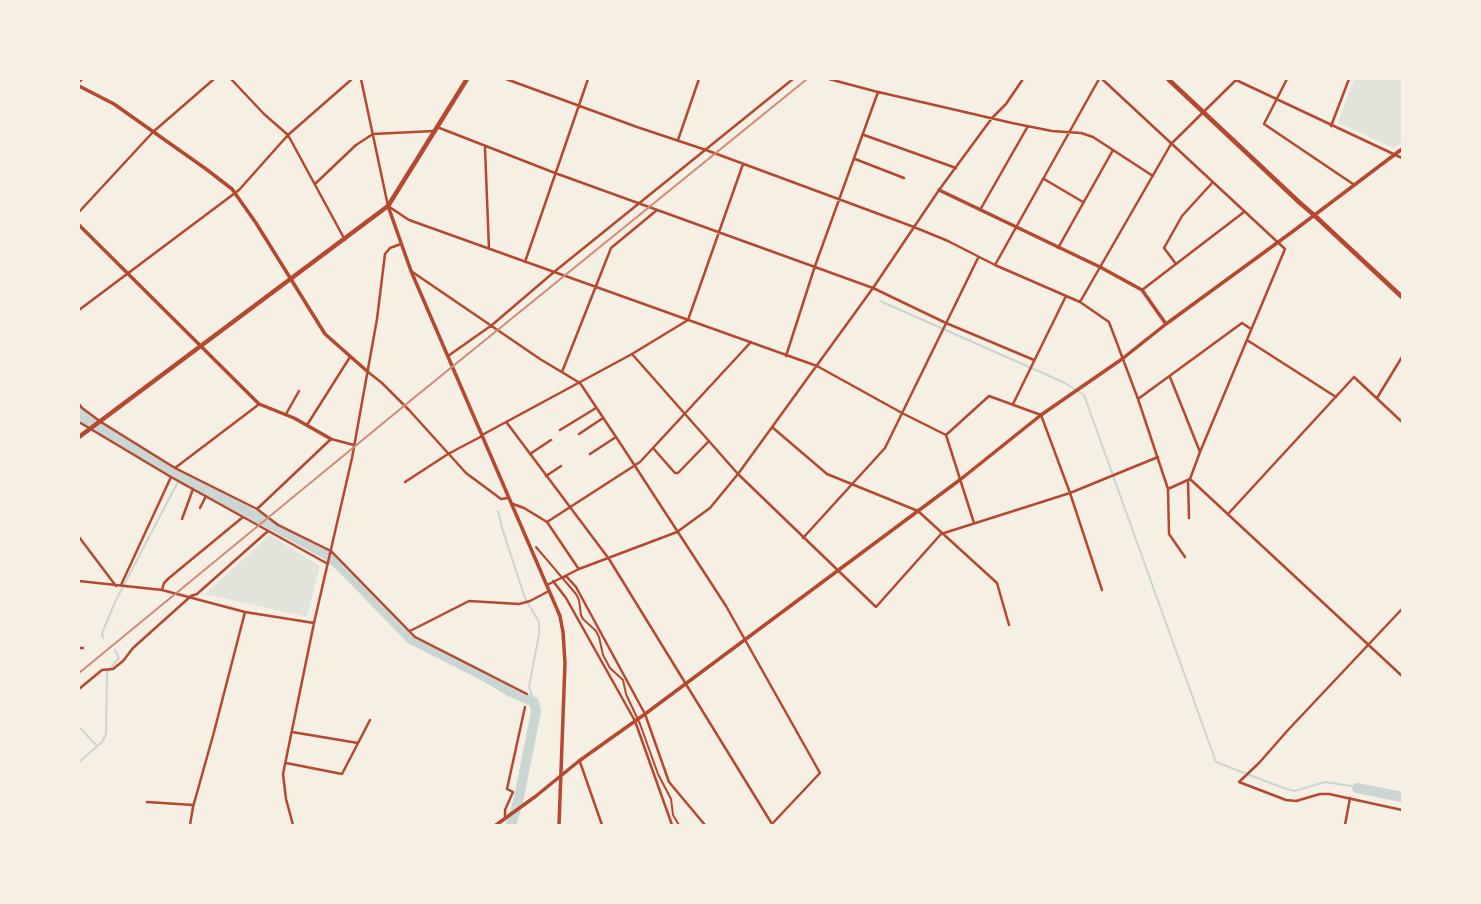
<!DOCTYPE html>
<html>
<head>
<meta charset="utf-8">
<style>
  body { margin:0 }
  #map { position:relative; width:1481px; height:904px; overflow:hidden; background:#f6efe4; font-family:"Fira Sans",sans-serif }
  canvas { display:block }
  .frame { position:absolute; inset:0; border:80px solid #f6efe4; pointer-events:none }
</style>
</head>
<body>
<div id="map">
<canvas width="1481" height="904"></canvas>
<div class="frame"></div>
</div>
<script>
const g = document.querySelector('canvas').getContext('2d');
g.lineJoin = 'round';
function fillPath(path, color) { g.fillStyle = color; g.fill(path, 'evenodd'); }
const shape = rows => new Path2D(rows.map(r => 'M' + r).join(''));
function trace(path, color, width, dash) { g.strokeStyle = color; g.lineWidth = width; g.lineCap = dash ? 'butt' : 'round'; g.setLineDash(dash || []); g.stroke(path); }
fillPath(shape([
  [1354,79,1402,79,1402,142,1394,148,1338,123],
  [270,535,320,566,307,617,205,594]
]), '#e2e4dc');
trace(shape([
  [880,301,1063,382,1084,395,1216,762,1286,789,1295,791,1325,782,1351,786],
  [498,511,502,528,525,598,539,622,539,634,529,687,534,702],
  [103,638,102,633,116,600,181,476],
  [79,727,96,745],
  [79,762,102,742,106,734,107,672,119,658,115,650]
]), '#c9d6d2', 2);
trace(shape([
  [79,412,87,420,181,476,324,553,338,564,411,639,484,676,509,691,534,702,536,712,518,802,511,825],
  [1357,788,1402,797]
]), '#c9d6d2', 10);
trace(shape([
  [536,547,576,594,579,600,581,615,583,619,596,631,599,637,603,655,610,668,623,680,626,694,640,724,658,774,671,799,673,815,679,825]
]), '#b5482f', 2);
trace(shape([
  [231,79,264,114,288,135,345,240],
  [361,79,388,206,409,220,817,366,902,413,946,435,974,523],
  [506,79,637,127,706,150,914,227,948,241,995,265,1080,302,1109,322,1138,399,1168,489,1169,534,1185,557],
  [829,79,874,91,1012,123,1052,131,1081,133,1093,137,1153,176],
  [1102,79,1285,249,1200,452,1190,479,1168,489],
  [1287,79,1264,124,1353,184],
  [79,82,82,79],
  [1331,126,1349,79],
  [437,127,555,173,873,288,946,323,1034,360],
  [864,135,956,168],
  [678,140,699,79],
  [485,148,489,249],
  [855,159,904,178],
  [1044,179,1083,202],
  [316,183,356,145,373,134,434,131],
  [980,210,1028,126],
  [79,212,153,132,214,79],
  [1058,248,1113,150],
  [525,262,588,79],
  [1176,264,1164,248,1182,216,1212,183],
  [995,265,1099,79],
  [411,271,540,359,580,383,622,446,726,606,820,773,771,825],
  [1142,290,1244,212],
  [1080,302,1171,144,1236,80,1402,158],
  [79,310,239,190,288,135,352,79],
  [1247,340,1336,397],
  [632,354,738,474,876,607,941,534,1070,493,1158,457],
  [448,356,492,325,554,272,793,79],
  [786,356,815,266,878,92],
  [368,372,382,383,409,410,466,473,501,499,508,498],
  [562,372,611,248,657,210],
  [1170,377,1200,452],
  [1377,398,1402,357],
  [1138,399,1242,323,1251,329],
  [79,404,82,408,101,422,175,468,257,509,278,525,331,551,415,637,527,694],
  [1013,404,1066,296],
  [286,414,299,391],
  [79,422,171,477,328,564],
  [507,423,609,559,772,824],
  [307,425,350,357],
  [772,427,827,474,918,511,997,583,1009,625],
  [560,430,596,408],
  [579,434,603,418],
  [482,435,632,354,688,320,743,164],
  [946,435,989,396,1041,415,1070,493,1102,590],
  [653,448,675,473,678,473,709,441],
  [530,454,551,440],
  [590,454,616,437],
  [175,468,258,405],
  [546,476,561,466],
  [1190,479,1402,676],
  [1188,480,1189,518],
  [405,482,448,454,482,436],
  [513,504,524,508,547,522],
  [200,508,206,496],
  [257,509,331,439,354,445],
  [1228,514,1354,377,1402,422],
  [182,519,193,489],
  [79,537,116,586],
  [803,538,885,448,978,258],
  [578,568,547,522,640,462,751,342],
  [566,576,576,587,645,714,669,782,705,825],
  [79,581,162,590,245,612,314,623],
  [553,581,566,598,635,721,672,825],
  [121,585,171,477],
  [547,585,579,569,677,532,710,508,738,474,873,288,939,190,992,118,1006,104,1023,79],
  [162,590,164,583,169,578,243,517],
  [1402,609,1288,730,1259,763,1239,782,1286,800,1296,801,1320,794,1329,794,1402,810],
  [410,631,469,601,519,604,530,601,549,591],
  [79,648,83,648],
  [79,689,102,670,113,669,123,661,133,648,191,596,197,594,268,531],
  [292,732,358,743],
  [580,762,602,825],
  [286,763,342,774,370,720],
  [147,802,193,805],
  [505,819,505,810,513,792,507,789,525,707],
  [190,825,193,807,214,732,245,612],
  [293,825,286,799,283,774,314,623,352,458,377,319,385,254,390,248,401,244],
  [1345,825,1350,798]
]), '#b5482f', 2.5);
trace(shape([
  [79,86,114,104,206,169,232,189,256,223,325,334,368,372],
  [939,190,1100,267,1142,290,1166,324],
  [79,225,259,404,294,418,331,439],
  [496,825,536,796,579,761,645,714,961,479,1041,415,1122,359,1166,324,1292,232,1402,149]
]), '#b5482f', 3.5);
trace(shape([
  [388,206,411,271,560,616,563,632,565,663,559,825]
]), '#b5482f', 3.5);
trace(shape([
  [1168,79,1300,203,1314,215,1402,297],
  [79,437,388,206,467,79]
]), '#b5482f', 4.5);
trace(shape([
  [79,673,410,401,807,79]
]), '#cf8b77', 2);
</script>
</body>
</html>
